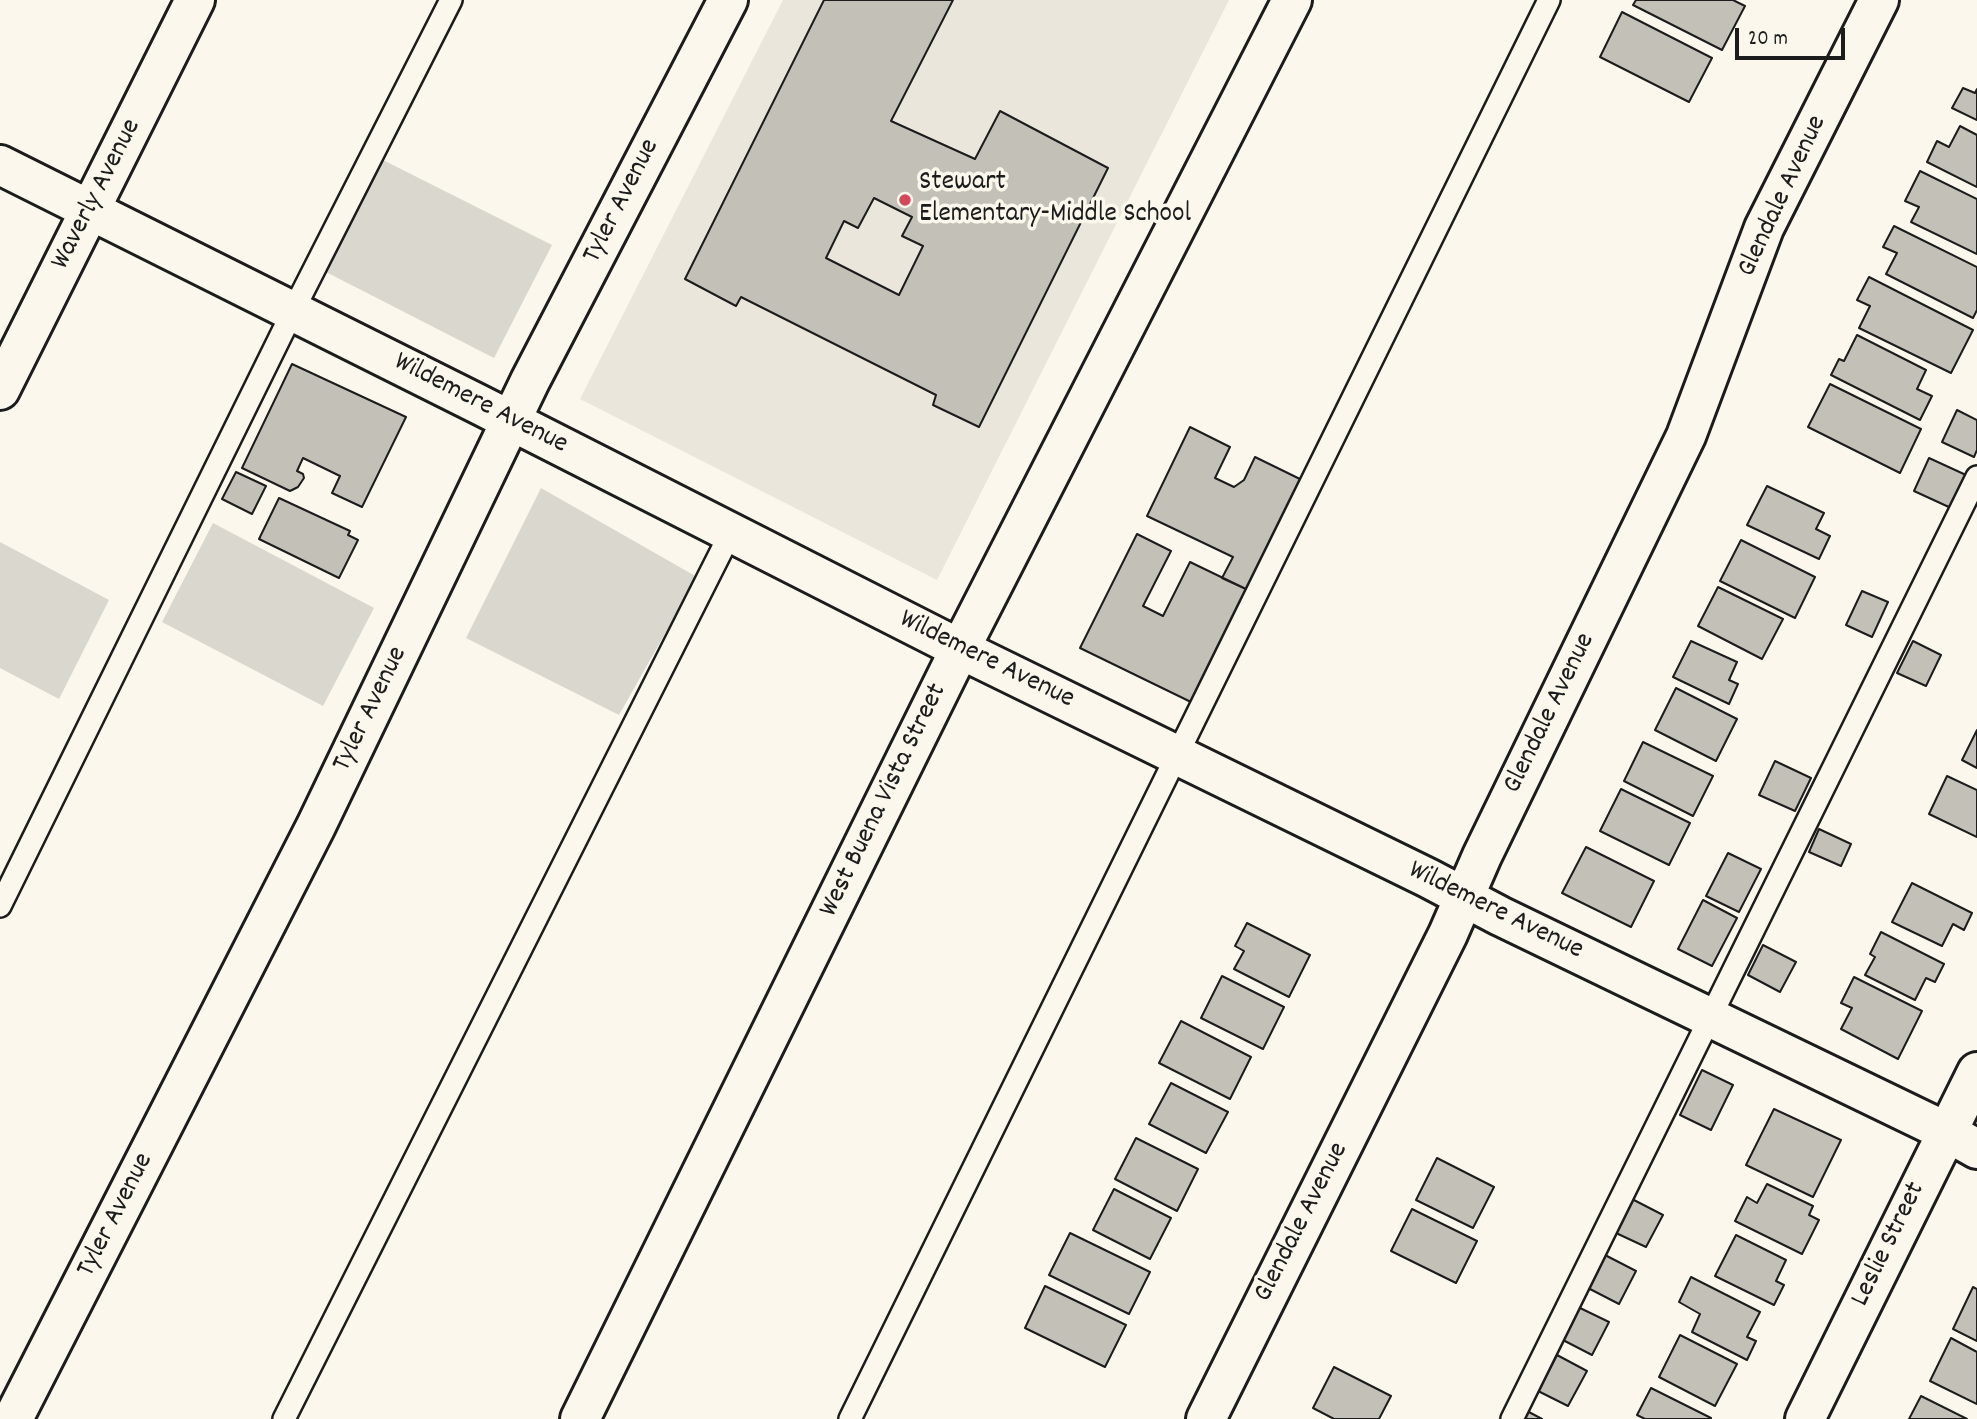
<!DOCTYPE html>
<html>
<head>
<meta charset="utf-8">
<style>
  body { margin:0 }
  #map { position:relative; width:1977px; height:1419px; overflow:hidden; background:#fbf7ec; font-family:Dekko,sans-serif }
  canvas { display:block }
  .scale { position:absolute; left:1735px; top:28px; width:110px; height:32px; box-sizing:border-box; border:4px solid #1c1c1c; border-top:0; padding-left:9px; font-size:21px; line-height:24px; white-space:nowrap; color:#1c1c1c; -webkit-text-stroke:5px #fbf7ec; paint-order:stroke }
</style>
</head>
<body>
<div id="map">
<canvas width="1977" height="1419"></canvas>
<div class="scale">20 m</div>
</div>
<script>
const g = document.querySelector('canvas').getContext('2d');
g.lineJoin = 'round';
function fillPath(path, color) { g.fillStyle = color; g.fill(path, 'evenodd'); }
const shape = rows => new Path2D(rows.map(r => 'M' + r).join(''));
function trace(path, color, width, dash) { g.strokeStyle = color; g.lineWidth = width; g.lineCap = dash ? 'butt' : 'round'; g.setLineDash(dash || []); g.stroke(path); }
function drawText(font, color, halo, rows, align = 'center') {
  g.font = font + ' Dekko,sans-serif'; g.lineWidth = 7; g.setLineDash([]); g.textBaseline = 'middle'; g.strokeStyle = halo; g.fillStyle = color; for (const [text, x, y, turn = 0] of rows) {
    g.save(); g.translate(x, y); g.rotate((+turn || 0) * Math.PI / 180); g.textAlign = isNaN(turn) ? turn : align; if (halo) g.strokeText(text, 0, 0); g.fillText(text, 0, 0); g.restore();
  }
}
fillPath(shape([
  [783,0,1229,0,937,580,580,399]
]), '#eae6dc');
fillPath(shape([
  [381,159,552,245,494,358,324,271],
  [541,488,697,577,619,715,466,638],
  [213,523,374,608,323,706,162,622],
  [0,542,109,600,59,699,0,668]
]), '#dad7ce');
const building = shape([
  [824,0,953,0,891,121,975,159,1000,111,1108,168,979,427,933,405,936,395,741,297,736,306,685,279,824,0],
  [874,198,912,217,902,236,923,246,899,295,826,258,844,221,858,228,874,198],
  [1636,0,1733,0,1745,6,1722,50,1633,5,1636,0],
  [1622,12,1712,58,1689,102,1600,57,1622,12],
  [1963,88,1975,93,1977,89,1977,120,1952,108,1963,88],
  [1960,126,1977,135,1977,187,1927,162,1937,141,1949,147,1960,126],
  [1920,171,1977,199,1977,254,1911,222,1919,207,1905,201,1920,171],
  [1894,226,1977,267,1977,310,1973,318,1886,274,1897,253,1883,247,1894,226],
  [1869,277,1973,330,1951,373,1859,328,1870,306,1857,300,1869,277],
  [1857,335,1926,370,1917,389,1932,396,1920,420,1831,375,1839,359,1844,361,1857,335],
  [292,364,406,417,362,507,332,493,340,476,303,458,297,471,303,474,304,478,298,487,290,491,242,468,292,364],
  [1830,384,1921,429,1900,473,1808,427,1830,384],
  [1957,410,1977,420,1977,450,1974,457,1942,442,1957,410],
  [1190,427,1230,447,1215,478,1234,487,1244,480,1255,457,1302,480,1248,590,1222,578,1233,557,1147,516,1190,427],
  [1929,458,1966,475,1951,508,1914,491,1929,458],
  [236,472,266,486,252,514,222,499,236,472],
  [1767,486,1824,513,1816,529,1830,536,1819,559,1747,525,1767,486],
  [279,498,350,531,348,535,358,540,339,578,259,539,279,498],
  [1137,534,1171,551,1143,606,1163,616,1190,562,1248,590,1193,703,1080,648,1137,534],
  [1741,540,1815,577,1795,618,1720,581,1741,540],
  [1718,587,1783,619,1762,659,1698,626,1718,587],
  [1862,591,1888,602,1872,637,1846,625,1862,591],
  [1691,641,1737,662,1729,680,1738,684,1729,704,1673,677,1691,641],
  [1913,641,1941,655,1926,686,1897,673,1913,641],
  [1676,688,1737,719,1716,761,1655,730,1676,688],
  [1977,730,1977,768,1962,760,1977,730],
  [1643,742,1713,776,1693,816,1624,781,1643,742],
  [1775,761,1811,778,1795,811,1759,795,1775,761],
  [1947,776,1977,790,1977,837,1929,814,1947,776],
  [1621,789,1690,823,1669,865,1600,831,1621,789],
  [1819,829,1851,844,1841,866,1809,852,1819,829],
  [1586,847,1654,881,1631,927,1562,893,1586,847],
  [1728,853,1761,869,1739,912,1706,896,1728,853],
  [1912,883,1972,913,1964,930,1953,924,1942,946,1892,922,1912,883],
  [1703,900,1737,918,1712,966,1678,949,1703,900],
  [1247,923,1310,955,1289,997,1234,969,1244,951,1235,946,1247,923],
  [1881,932,1944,964,1935,982,1926,978,1915,1000,1865,975,1875,957,1870,954,1881,932],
  [1763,945,1796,962,1780,992,1748,975,1763,945],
  [1222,976,1284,1007,1263,1049,1201,1018,1222,976],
  [1854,977,1922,1011,1898,1059,1841,1029,1852,1008,1841,1003,1854,977],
  [1181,1021,1251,1057,1230,1099,1159,1063,1181,1021],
  [1702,1070,1733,1085,1711,1130,1680,1115,1702,1070],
  [1171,1083,1228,1112,1206,1153,1149,1124,1171,1083],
  [1774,1109,1841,1140,1813,1197,1746,1165,1774,1109],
  [1136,1138,1198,1169,1177,1211,1115,1179,1136,1138],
  [1437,1158,1494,1187,1473,1228,1416,1200,1437,1158],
  [1767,1184,1813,1206,1809,1215,1819,1220,1802,1254,1735,1221,1747,1197,1757,1203,1767,1184],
  [1114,1189,1171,1218,1150,1259,1093,1230,1114,1189],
  [1632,1199,1663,1215,1646,1247,1616,1233,1632,1199],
  [1412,1209,1477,1241,1456,1283,1391,1251,1412,1209],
  [1070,1233,1150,1272,1129,1314,1049,1275,1070,1233],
  [1736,1235,1786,1260,1776,1281,1784,1285,1774,1305,1715,1276,1736,1235],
  [1605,1255,1636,1271,1619,1304,1588,1288,1605,1255],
  [1691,1277,1760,1312,1747,1337,1756,1341,1747,1360,1692,1332,1700,1314,1679,1302,1691,1277],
  [1045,1286,1126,1325,1105,1367,1025,1328,1045,1286],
  [1973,1287,1977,1289,1977,1341,1953,1329,1973,1287],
  [1578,1307,1609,1322,1592,1355,1561,1339,1578,1307],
  [1680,1335,1737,1364,1715,1406,1659,1377,1680,1335],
  [1951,1338,1977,1352,1977,1404,1930,1381,1951,1338],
  [1557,1355,1587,1371,1568,1406,1538,1391,1557,1355],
  [1334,1367,1391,1396,1379,1419,1334,1419,1313,1408,1334,1367],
  [1651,1388,1711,1418,1711,1419,1645,1419,1637,1415,1651,1388],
  [1921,1396,1967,1419,1909,1419,1921,1396],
  [1527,1411,1542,1419,1523,1419,1527,1411]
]);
fillPath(building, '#c3c0b8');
trace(building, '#1c1c1c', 2);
const lane = shape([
  [0,906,293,311,451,0],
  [284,1419,731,532],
  [850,1419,1549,0],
  [1512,1419,1977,477]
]);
const street = shape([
  [0,165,478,404,960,649,1428,878,1500,916,1947,1132,1977,1149],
  [0,390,195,0],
  [13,1419,316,826,530,381,728,0],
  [580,1419,960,649,1292,0],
  [1206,1419,1448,934,1482,856,1686,436,1764,228,1879,0],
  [1805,1419,1977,1072]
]);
trace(lane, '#1c1c1c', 26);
trace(street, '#1c1c1c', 44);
trace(lane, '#fbf7ec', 21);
trace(street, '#fbf7ec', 38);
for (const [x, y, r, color] of [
  [905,200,7,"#d1495b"]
]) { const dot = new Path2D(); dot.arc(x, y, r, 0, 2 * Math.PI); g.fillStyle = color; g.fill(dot); trace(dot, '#fbf7ec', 2.5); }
drawText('28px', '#1c1c1c', '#fbf7ec', [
  ["Stewart",919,184],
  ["Elementary-Middle School",919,216]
], 'left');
drawText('28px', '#1c1c1c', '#fbf7ec', [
  ["Waverly Avenue",98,195,-63],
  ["Glendale Avenue",1784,197,-65],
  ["Tyler Avenue",623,202,-63],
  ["Wildemere Avenue",480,405,27],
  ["Wildemere Avenue",986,661,26],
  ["Tyler Avenue",372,710,-64],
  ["Glendale Avenue",1551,714,-64],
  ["West Buena Vista Street",885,801,-64],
  ["Wildemere Avenue",1495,912,26],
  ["Tyler Avenue",117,1216,-63],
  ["Glendale Avenue",1303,1223,-63],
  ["Leslie Street",1890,1245,-64]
]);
</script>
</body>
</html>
